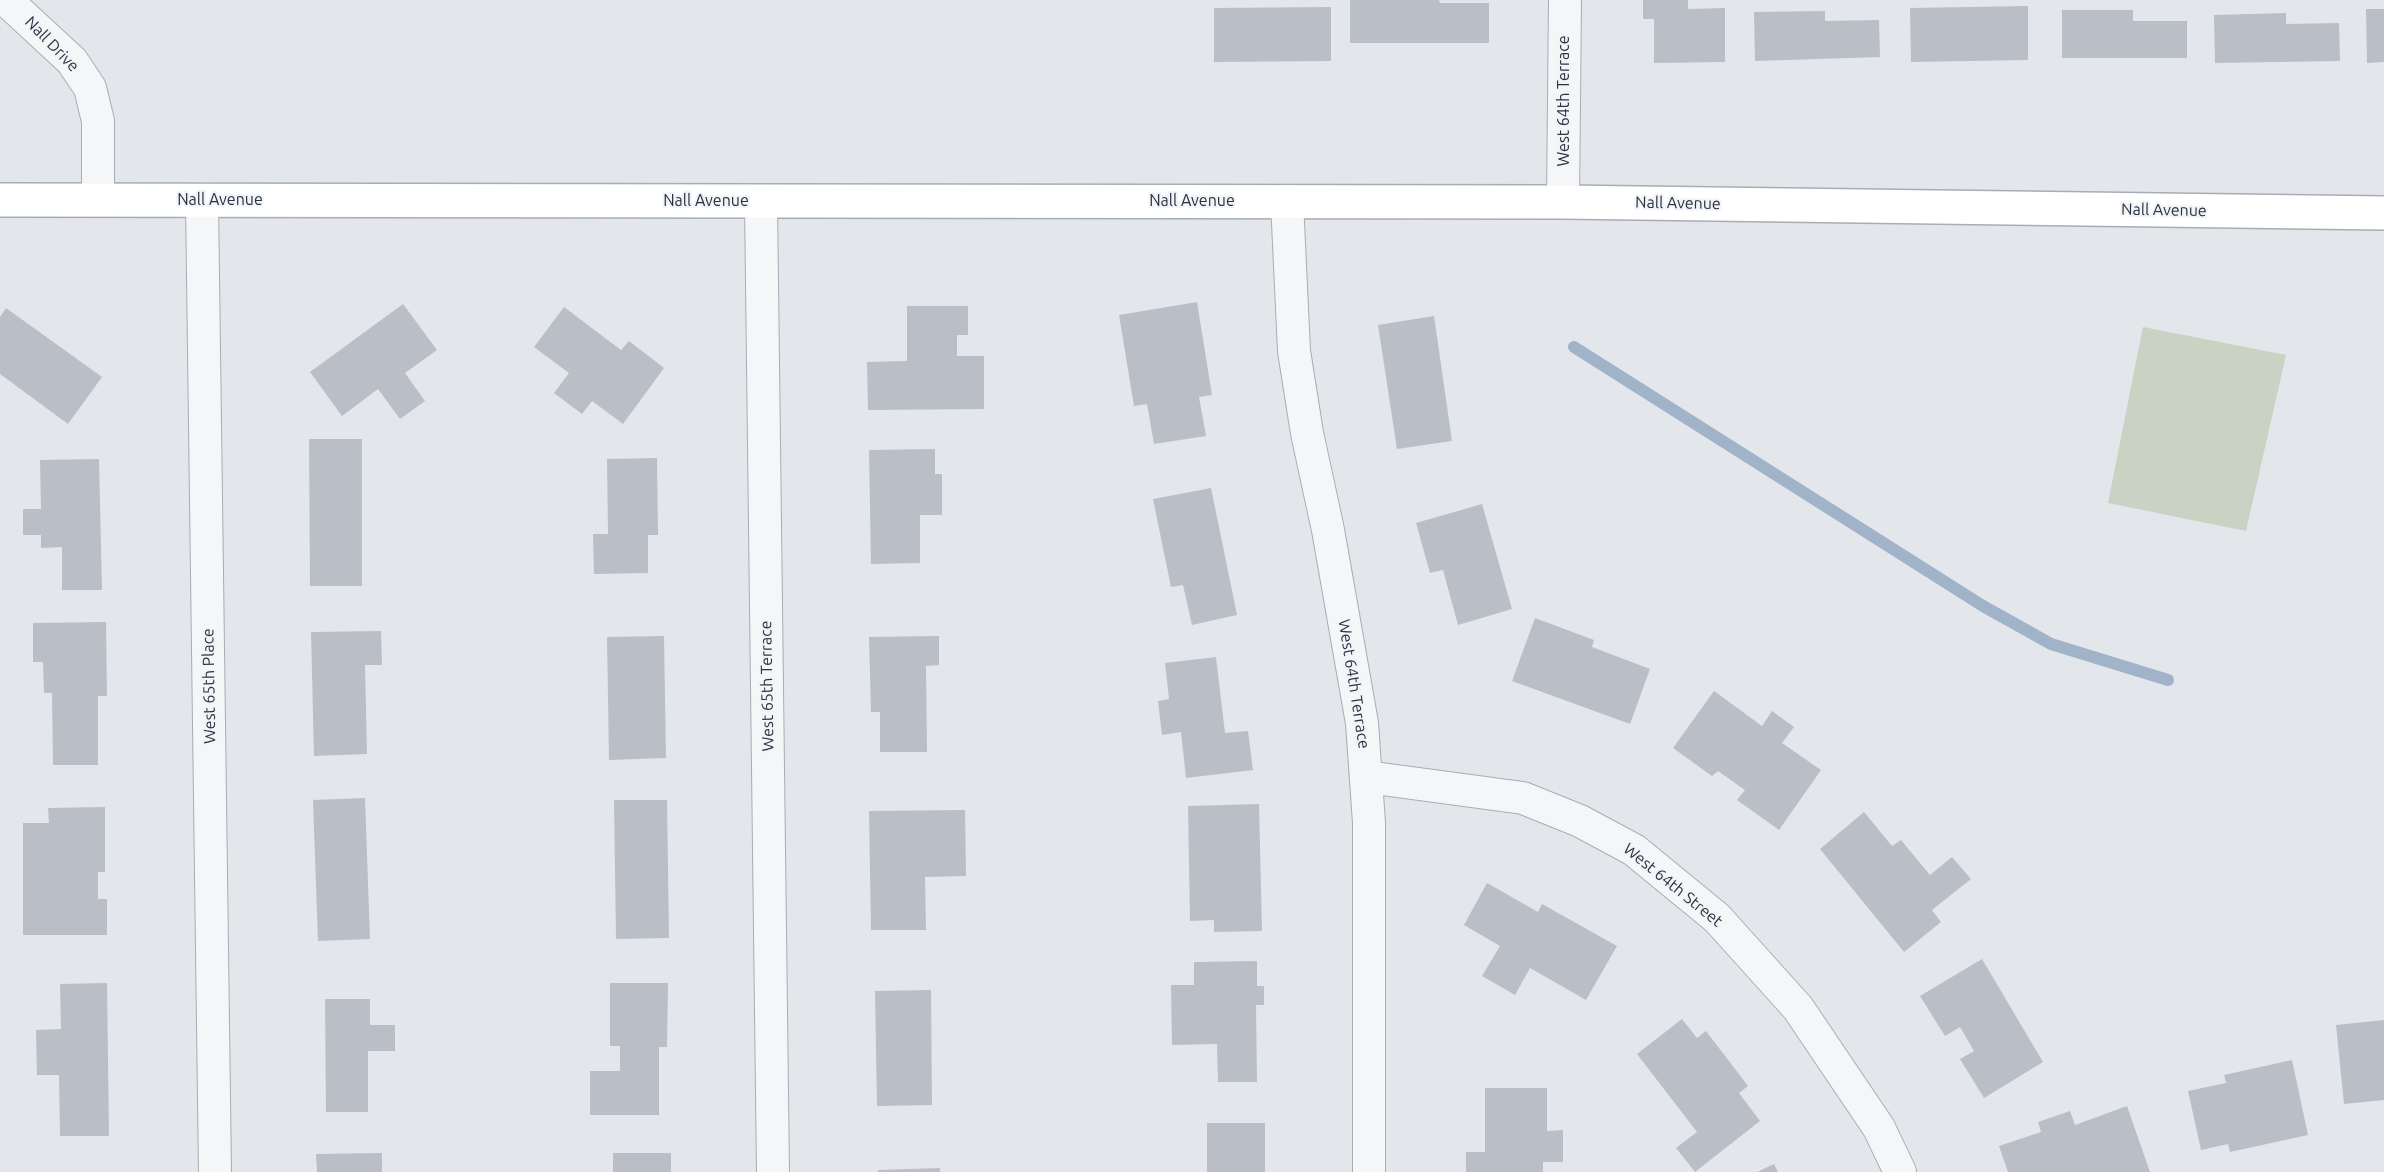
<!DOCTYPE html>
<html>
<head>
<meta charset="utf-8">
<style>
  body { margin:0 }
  canvas { display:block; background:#e3e6ea }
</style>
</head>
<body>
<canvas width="2384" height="1172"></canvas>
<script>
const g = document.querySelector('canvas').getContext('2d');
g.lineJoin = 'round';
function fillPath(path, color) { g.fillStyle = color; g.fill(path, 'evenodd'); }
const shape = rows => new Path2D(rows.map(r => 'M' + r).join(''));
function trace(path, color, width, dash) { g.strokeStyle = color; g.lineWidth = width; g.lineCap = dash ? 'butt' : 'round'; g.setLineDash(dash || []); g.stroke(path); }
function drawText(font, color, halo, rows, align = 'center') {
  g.font = font + ' Ubuntu,sans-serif'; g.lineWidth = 4.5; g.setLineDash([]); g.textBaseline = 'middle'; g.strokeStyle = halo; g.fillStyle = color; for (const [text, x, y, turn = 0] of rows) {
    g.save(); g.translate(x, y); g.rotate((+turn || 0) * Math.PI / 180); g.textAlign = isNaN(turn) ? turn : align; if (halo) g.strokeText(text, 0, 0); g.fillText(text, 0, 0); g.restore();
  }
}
fillPath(shape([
  [2143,327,2286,355,2246,531,2108,503]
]), '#c8d3c4');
trace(shape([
  [1574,347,1983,606,2051,644,2168,680]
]), '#a0b3c8', 12);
fillPath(shape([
  [1350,0,1439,0,1440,3,1489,3,1489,43,1350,43],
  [1643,0,1688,0,1688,9,1725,8,1725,62,1654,63,1654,19,1643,19],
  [2028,6,2028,60,1911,62,1910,8],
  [1331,7,1331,61,1214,62,1214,8],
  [2366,9,2384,9,2384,62,2367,63],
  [2062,10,2133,10,2133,21,2187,21,2187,58,2062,58],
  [1825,11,1825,21,1879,20,1880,57,1755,61,1754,12],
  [2286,13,2286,24,2339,23,2340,61,2215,63,2214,15],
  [1197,302,1212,395,1199,397,1206,436,1154,444,1147,404,1134,406,1119,315],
  [403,304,437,350,405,373,425,401,400,419,378,389,342,416,310,372],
  [907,306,968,306,968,335,957,335,957,356,984,356,984,409,868,410,867,362,907,361],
  [564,307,621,350,629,341,664,368,623,424,592,401,582,414,554,393,569,373,534,347],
  [6,308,102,377,68,424,0,374,0,317],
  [1434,316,1452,441,1397,449,1378,325],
  [309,439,362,439,362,586,310,586],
  [935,449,935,474,942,474,942,515,920,515,920,563,871,564,869,450],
  [657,458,658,535,648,535,648,573,594,574,593,534,608,534,607,459],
  [99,459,102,590,62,590,62,547,41,548,41,535,23,535,23,509,41,509,40,460],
  [1211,488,1237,615,1192,625,1183,585,1171,587,1153,499],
  [1482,504,1512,609,1458,625,1443,570,1430,573,1416,523],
  [1535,618,1594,640,1592,647,1650,669,1630,724,1512,681],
  [106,622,107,696,98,696,98,765,53,765,52,693,44,693,43,662,33,662,33,623],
  [381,631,382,665,365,665,367,754,314,756,311,632],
  [664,636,666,758,609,760,607,637],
  [939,636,939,665,926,666,927,752,880,752,880,712,871,712,869,637],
  [1216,657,1225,733,1248,731,1253,770,1186,778,1181,732,1162,735,1158,701,1169,699,1165,663],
  [1714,691,1762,726,1772,711,1794,727,1782,743,1821,770,1779,830,1737,800,1745,790,1718,771,1712,776,1673,748],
  [365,798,370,939,318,941,313,800],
  [614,800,667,800,669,938,616,939],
  [1259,804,1262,931,1214,932,1214,920,1190,921,1188,806],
  [105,807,105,872,98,872,98,899,107,899,107,935,23,935,23,823,49,823,48,808],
  [965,810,966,876,925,877,926,930,871,930,869,811],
  [1864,812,1892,846,1901,840,1930,875,1952,857,1971,879,1932,910,1941,922,1904,952,1820,849],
  [1487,883,1538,912,1542,904,1617,946,1586,1000,1530,968,1515,995,1482,976,1500,946,1464,925],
  [1982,959,2043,1062,1984,1098,1960,1059,1974,1051,1960,1027,1945,1036,1920,996],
  [1257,961,1257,986,1264,986,1264,1005,1256,1005,1257,1082,1218,1082,1217,1044,1172,1045,1171,985,1194,985,1194,962],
  [107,983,109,1136,60,1136,59,1075,37,1075,36,1030,61,1029,60,984],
  [610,983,668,983,667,1047,659,1047,659,1115,590,1115,590,1071,620,1071,620,1046,610,1046],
  [931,990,932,1105,877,1106,875,991],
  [325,999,370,999,370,1025,395,1025,395,1051,368,1051,368,1112,326,1112],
  [1682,1019,1697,1038,1706,1031,1748,1086,1739,1093,1760,1121,1695,1172,1676,1148,1697,1132,1637,1054],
  [2384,1020,2384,1100,2344,1104,2336,1025],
  [2292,1060,2308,1135,2230,1152,2228,1144,2201,1150,2188,1091,2226,1083,2224,1075],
  [1485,1088,1547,1088,1547,1131,1563,1130,1563,1162,1543,1162,1543,1172,1466,1172,1466,1152,1485,1152],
  [2127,1106,2150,1172,2008,1172,1999,1146,2041,1132,2038,1122,2070,1111,2075,1125],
  [1207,1123,1265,1123,1265,1172,1207,1172],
  [382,1153,382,1172,317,1172,316,1154],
  [613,1153,671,1153,671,1172,613,1172],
  [1774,1164,1778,1172,1757,1172],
  [940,1168,940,1172,878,1172,878,1170]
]), '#babfc7');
const minor = shape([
  [6,0,72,61,90,88,98,121,98,200],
  [202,200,215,1172],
  [761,201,773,1172],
  [1287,201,1294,351,1307,433,1328,530,1362,723,1369,823,1369,1172],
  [1563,202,1565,0],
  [1367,777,1523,798,1580,821,1634,850,1717,918,1798,1008,1879,1128,1900,1172]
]);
const secondary = shape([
  [0,200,1563,202,2384,213]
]);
trace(minor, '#a8adb4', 34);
trace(secondary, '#a8adb4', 36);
trace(minor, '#f5f6f8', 32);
trace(secondary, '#fff', 33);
drawText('16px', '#2b3341', '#f2f4f7', [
  ["Nall Drive",52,44,46],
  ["West 64th Terrace",1564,101,-90],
  ["Nall Avenue",220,200],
  ["Nall Avenue",706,201],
  ["Nall Avenue",1192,201],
  ["Nall Avenue",1678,203,1],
  ["Nall Avenue",2164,210,1],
  ["West 64th Terrace",1354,684,81],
  ["West 65th Place",209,686,-91],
  ["West 65th Terrace",767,686,-91],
  ["West 64th Street",1673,885,39]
]);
</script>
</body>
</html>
